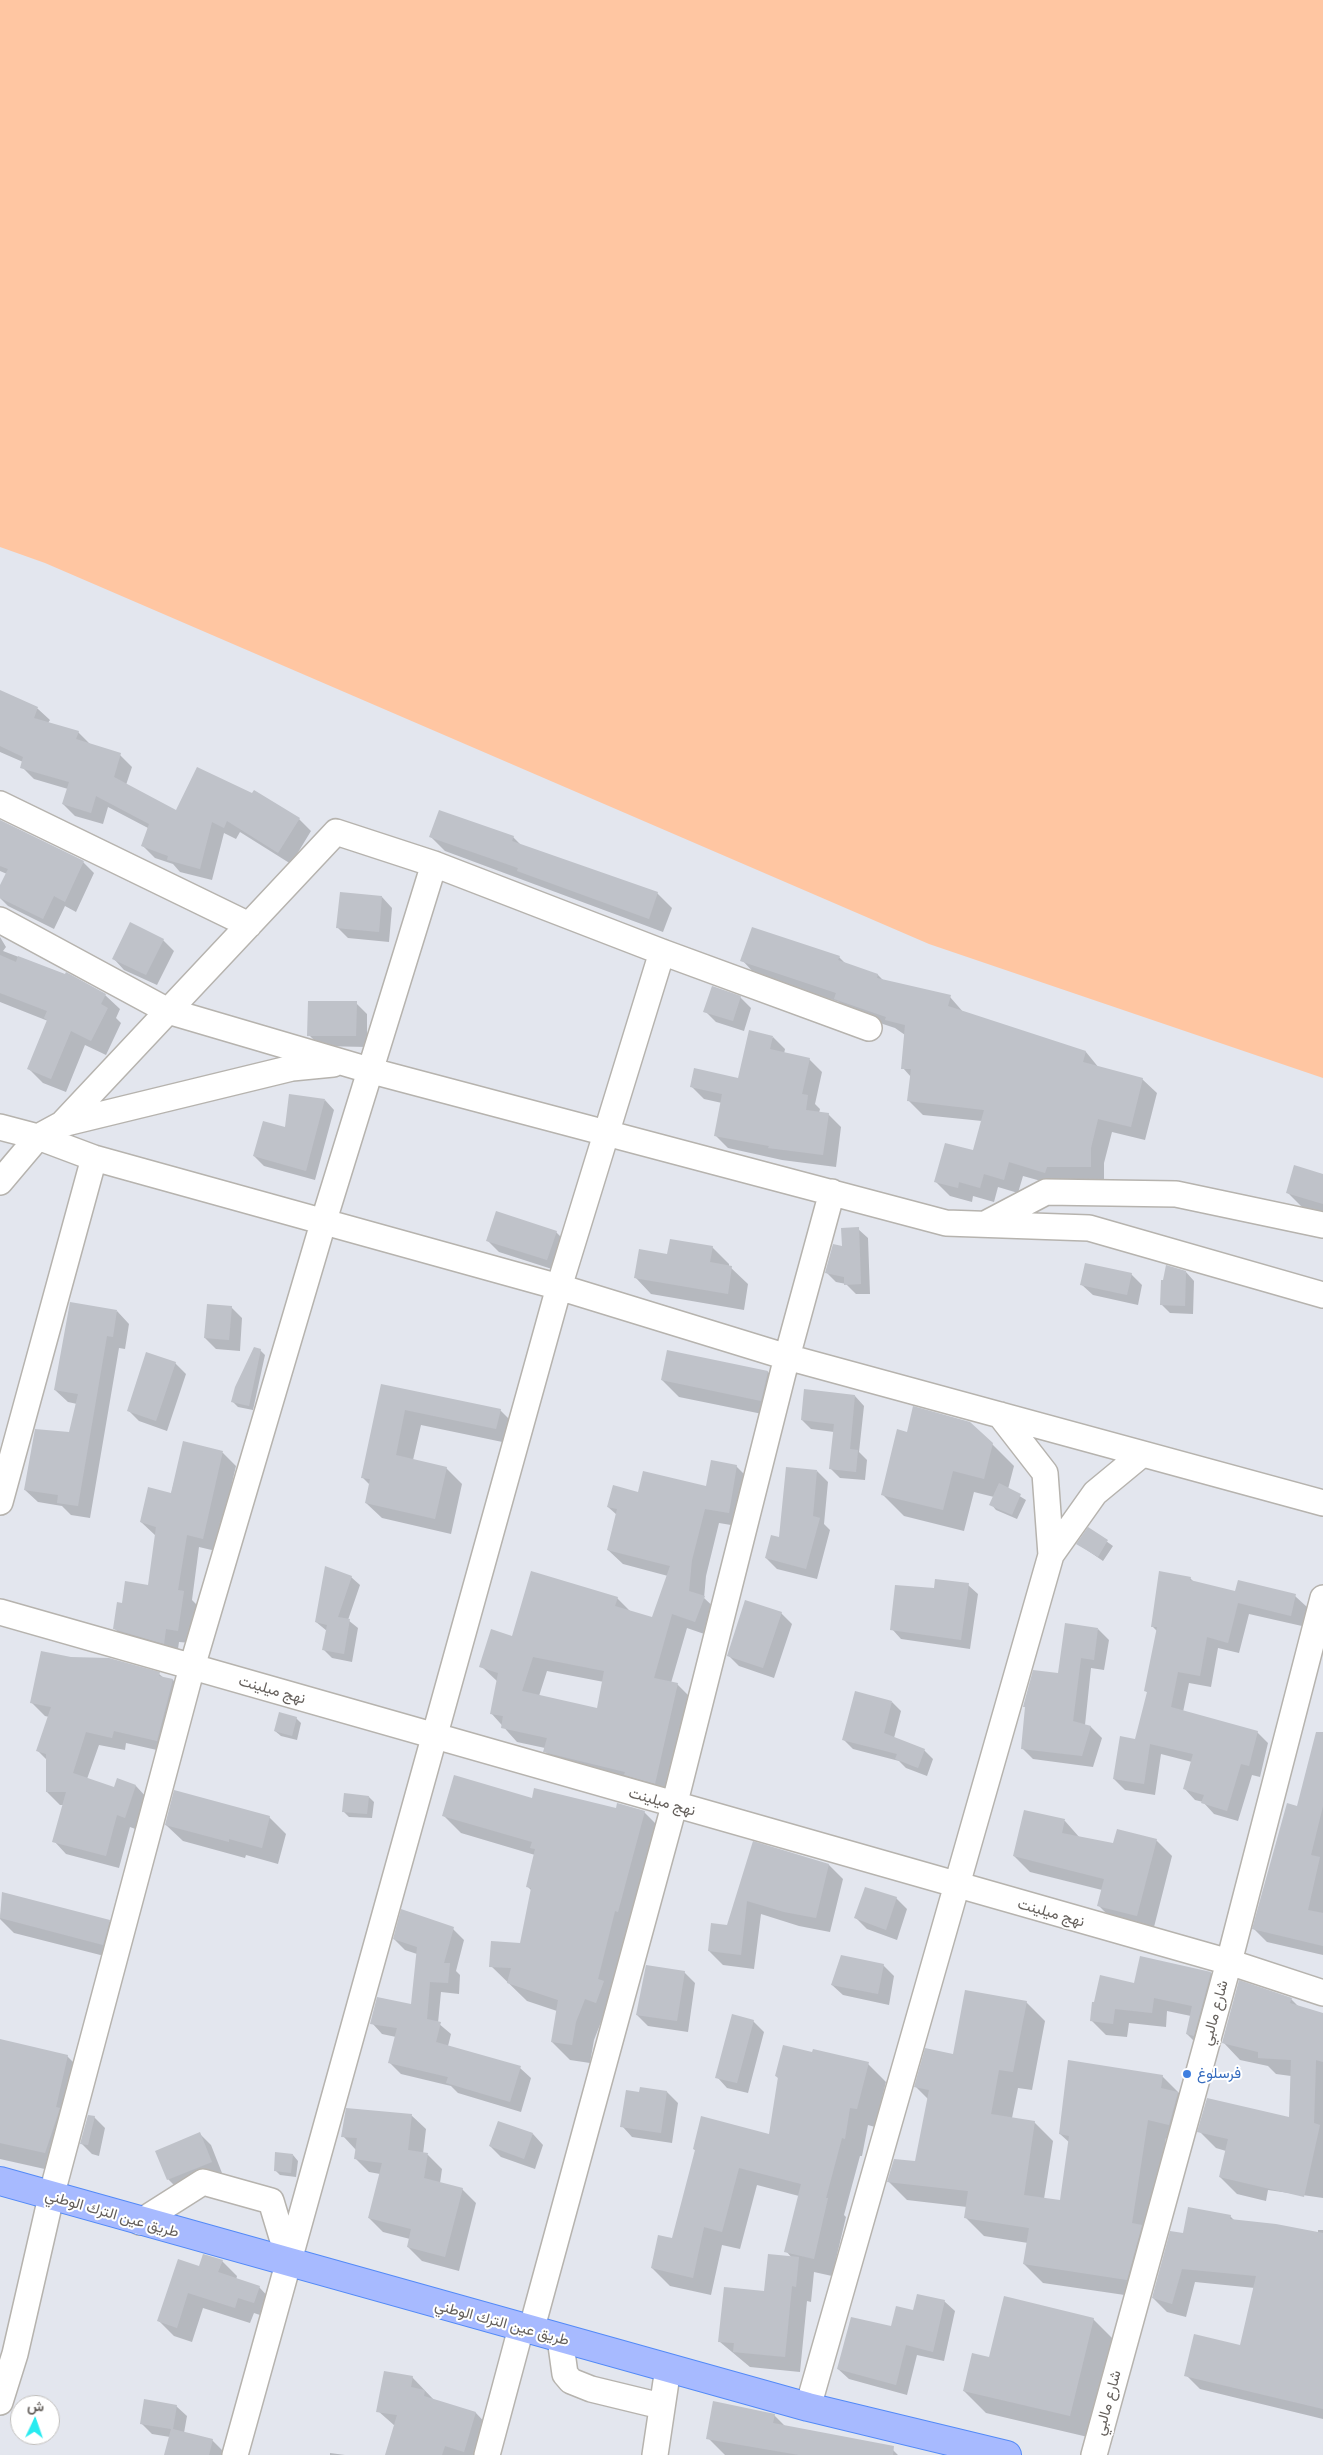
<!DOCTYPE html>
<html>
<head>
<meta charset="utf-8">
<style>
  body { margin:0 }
  #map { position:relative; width:1323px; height:2455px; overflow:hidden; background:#e3e6ee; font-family:Montserrat,Vazirmatn,sans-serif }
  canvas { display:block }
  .north { position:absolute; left:10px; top:2395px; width:50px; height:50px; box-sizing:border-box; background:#fff; border:1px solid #c1bfbd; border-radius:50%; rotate:3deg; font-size:14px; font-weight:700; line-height:20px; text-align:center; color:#645f5b }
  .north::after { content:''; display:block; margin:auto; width:18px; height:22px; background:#27ebf0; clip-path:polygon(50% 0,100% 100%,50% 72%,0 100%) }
</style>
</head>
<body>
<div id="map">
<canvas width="1323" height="2455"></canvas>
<div class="north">ش</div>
</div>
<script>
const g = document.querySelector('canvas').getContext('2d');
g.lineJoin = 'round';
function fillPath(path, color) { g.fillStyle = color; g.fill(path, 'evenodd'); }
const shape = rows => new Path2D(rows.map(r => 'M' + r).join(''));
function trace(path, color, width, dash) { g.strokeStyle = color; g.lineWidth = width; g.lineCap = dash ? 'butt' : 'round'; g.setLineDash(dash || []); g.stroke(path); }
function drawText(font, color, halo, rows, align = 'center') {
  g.font = font + ' Montserrat,Vazirmatn,sans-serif'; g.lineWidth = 4; g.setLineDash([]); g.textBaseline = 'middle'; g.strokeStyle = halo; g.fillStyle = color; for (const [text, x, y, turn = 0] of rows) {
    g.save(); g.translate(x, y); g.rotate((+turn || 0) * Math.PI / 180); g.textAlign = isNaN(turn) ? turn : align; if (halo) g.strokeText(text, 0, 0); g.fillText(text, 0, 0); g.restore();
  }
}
fillPath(shape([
  [0,0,1323,0,1323,1078,929,944,45,563,0,547]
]), '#ffc6a2');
fillPath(shape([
  [0,692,38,709,50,720,48,723,78,732,90,744,120,755,132,767,126,785,177,812,299,819,311,831,291,864,240,832,236,839,224,833,212,880,180,872,173,864,155,858,143,846,148,828,108,807,103,824,75,816,63,804,68,789,34,779,22,767,23,762,0,752],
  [0,821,83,862,94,873,76,912,65,906,54,929,8,906,0,898,0,888,7,874,0,871],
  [431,837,513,837,522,846,657,893,672,908,663,932,445,851],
  [382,897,392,908,389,942,348,938,338,928],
  [0,937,6,947,3,951,66,975,105,995,120,1009,116,1018,121,1023,106,1055,85,1045,66,1092,43,1083,28,1068,48,1021,0,1002],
  [163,940,174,951,157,985,124,970,114,959],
  [839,957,846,964,878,975,884,981,950,997,964,1013,1086,1052,1099,1068,1142,1079,1157,1093,1145,1140,1112,1132,1104,1163,1104,1181,1059,1186,1023,1176,1018,1193,998,1187,994,1202,973,1196,972,1202,950,1196,936,1182,973,1152,982,1121,923,1115,909,1101,911,1077,903,1068,905,1035,895,1028,850,1013,839,1002,756,975,742,960],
  [740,997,751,1008,744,1031,716,1022,705,1011],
  [356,1003,367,1014,367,1047,320,1046,309,1035],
  [773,1037,785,1049,784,1054,809,1059,822,1072,815,1104,820,1109,819,1113,828,1114,841,1127,836,1167,782,1160,728,1148,716,1136,722,1103,704,1099,691,1086,739,1080],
  [325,1100,334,1110,315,1180,264,1166,254,1156,287,1128],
  [1323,1175,1323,1215,1304,1209,1288,1193],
  [858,1229,868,1238,870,1294,856,1294,846,1284,836,1282,826,1272],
  [556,1232,567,1243,558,1271,499,1252,488,1241],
  [712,1247,729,1264,729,1266,748,1284,744,1310,651,1294,635,1277,668,1255],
  [1186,1272,1194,1281,1193,1314,1170,1313,1162,1305],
  [1131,1274,1142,1285,1138,1305,1093,1295,1082,1285],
  [231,1307,242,1318,240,1351,216,1349,205,1338],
  [117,1311,129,1324,125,1349,119,1348,90,1518,71,1515,62,1506,38,1502,25,1490,70,1433,77,1404,68,1402,55,1390],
  [260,1350,265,1355,253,1410,238,1407,233,1402],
  [175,1363,186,1374,167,1431,139,1421,128,1410],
  [768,1372,784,1389,777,1417,679,1397,662,1380],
  [382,1385,500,1410,516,1426,512,1444,421,1425,413,1460,446,1468,462,1484,451,1534,382,1518,366,1503,370,1485,362,1477],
  [855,1396,864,1406,859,1452,867,1460,865,1480,840,1478,830,1468,834,1432,811,1429,802,1420],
  [184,1443,223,1453,236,1466,216,1551,199,1547,192,1600,197,1605,191,1643,179,1642,177,1656,128,1642,115,1629,123,1604,149,1586,156,1536,141,1522,171,1494],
  [992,1444,1014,1466,1008,1489,1026,1500,1017,1519,996,1510,991,1504,994,1497,974,1492,964,1531,904,1516,882,1494],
  [736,1466,751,1481,743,1527,719,1523,706,1576,704,1598,719,1612,710,1636,687,1628,671,1683,677,1684,692,1699,669,1797,559,1766,545,1751,545,1748,517,1742,491,1713,498,1682,481,1666,513,1637,617,1598,631,1612,653,1618,668,1576,623,1564,608,1550,617,1515,608,1507,639,1493,707,1488],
  [547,1671,604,1682,598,1710,539,1696],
  [817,1471,828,1482,824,1524,830,1530,817,1579,777,1569,766,1558,781,1539],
  [1089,1529,1113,1546,1103,1561,1078,1544],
  [351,1577,360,1585,348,1620,358,1628,352,1662,332,1658,324,1650,327,1631,316,1622],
  [1190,1578,1195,1583,1236,1592,1295,1596,1307,1607,1302,1626,1249,1614,1239,1653,1218,1648,1211,1687,1189,1683,1183,1712,1257,1732,1268,1743,1260,1777,1252,1775,1238,1821,1214,1814,1203,1802,1195,1800,1184,1788,1192,1762,1161,1754,1155,1795,1125,1790,1114,1779,1136,1740,1148,1693,1146,1691,1157,1631,1152,1626],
  [968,1585,978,1594,970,1649,901,1639,892,1629,935,1590],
  [781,1613,792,1624,774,1678,739,1666,728,1655],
  [1098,1629,1109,1640,1104,1670,1091,1668,1085,1725,1091,1727,1102,1738,1093,1767,1033,1759,1022,1748,1026,1709,1024,1706,1059,1675],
  [159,1674,164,1678,173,1680,186,1693,170,1753,126,1743,125,1750,99,1745,87,1779,115,1788,136,1786,148,1799,138,1830,130,1827,119,1868,66,1854,54,1841,64,1805,60,1805,47,1792,47,1760,37,1750,49,1717,45,1716,32,1703],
  [892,1702,901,1711,894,1738,924,1750,933,1759,927,1776,906,1768,899,1761,853,1749,844,1740],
  [296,1718,301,1723,297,1740,281,1736,275,1731],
  [1323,1745,1323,1955,1267,1942,1254,1929],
  [369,1797,374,1802,372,1818,349,1817,343,1811],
  [533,1800,644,1812,662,1830,614,2020,603,2017,594,2040,590,2063,570,2060,552,2042,557,2011,527,2001,491,1966,521,1944,532,1891,527,1886,535,1855,461,1833,443,1815],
  [1025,1811,1065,1821,1080,1838,1114,1845,1156,1840,1172,1856,1153,1931,1114,1921,1098,1905,1102,1890,1030,1872,1014,1856],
  [269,1817,286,1834,278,1864,246,1855,245,1858,183,1841,166,1825],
  [754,1843,829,1865,843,1879,830,1932,799,1926,761,1914,754,1969,723,1965,709,1951,728,1926],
  [3,1894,109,1921,126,1937,120,1960,14,1933,0,1919],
  [896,1898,907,1909,897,1940,867,1929,856,1918],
  [453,1929,464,1940,456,1971,460,1975,459,1994,441,1992,438,2023,451,2034,448,2046,520,2068,531,2078,521,2112,458,2093,451,2086,401,2074,390,2063,396,2037,382,2034,372,2023,412,2005,417,1954,405,1950,394,1939],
  [1141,1958,1211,1973,1225,1987,1201,2048,1187,2034,1191,2016,1167,2011,1166,2027,1129,2023,1127,2037,1106,2035,1092,2021,1135,1984],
  [883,1965,894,1976,889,2005,843,1995,832,1985],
  [684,1972,695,1983,688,2032,648,2026,637,2015],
  [1291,1999,1299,2007,1323,2014,1323,2198,1268,2190,1266,2201,1237,2194,1220,2177,1226,2151,1216,2148,1199,2131,1290,2119,1291,2076,1276,2074,1268,2066,1240,2060,1223,2042],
  [1026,2002,1045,2021,1032,2090,1018,2088,1012,2118,1034,2122,1053,2141,1044,2199,1061,2202,1070,2143,1060,2134,1162,2076,1181,2095,1188,2143,1166,2138,1151,2236,1145,2298,1043,2283,1024,2264,1028,2243,984,2236,965,2217,967,2207,907,2200,889,2182,916,2163,929,2100,916,2087,954,2055],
  [753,2021,764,2032,748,2093,727,2088,717,2077],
  [0,2048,67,2056,89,2078,67,2174,0,2159],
  [868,2064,886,2082,875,2127,868,2125,862,2156,860,2156,844,2215,846,2217,832,2276,814,2272,811,2302,807,2301,800,2372,750,2367,720,2342,765,2292,792,2258,786,2251,799,2196,757,2185,740,2249,722,2245,711,2295,670,2286,652,2268,673,2239,696,2151,694,2149,770,2135,779,2079,776,2076],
  [641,2089,667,2092,678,2103,672,2143,632,2137,622,2126],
  [411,2115,426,2129,423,2154,428,2155,442,2169,440,2183,462,2189,476,2203,459,2271,422,2261,408,2247,410,2239,383,2232,369,2218,380,2174,369,2172,355,2158,356,2150,343,2136],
  [94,2117,105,2128,99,2156,92,2154,81,2143],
  [200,2134,211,2145,222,2173,179,2190,168,2179],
  [533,2134,543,2145,535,2169,501,2157,490,2146],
  [293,2155,298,2161,296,2177,280,2175,275,2170],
  [1230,2216,1235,2221,1318,2234,1318,2230,1323,2230,1323,2419,1200,2389,1186,2375,1241,2346,1255,2288,1195,2282,1186,2317,1167,2312,1153,2298,1184,2235],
  [222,2261,237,2276,236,2280,259,2287,274,2303,269,2318,254,2313,250,2323,203,2308,192,2342,174,2336,159,2321,200,2268],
  [944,2301,955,2311,944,2361,917,2355,907,2395,849,2379,838,2369,914,2311],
  [1093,2319,1115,2341,1092,2438,986,2413,964,2391,990,2358],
  [412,2377,435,2401,476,2413,490,2428,482,2455,402,2455,395,2426,378,2411],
  [176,2406,187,2416,184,2433,212,2440,223,2451,222,2455,165,2455,170,2437,152,2434,141,2423],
  [774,2415,786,2427,889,2446,898,2455,725,2455,708,2438],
  [330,2453,345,2455,330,2455]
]), '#0003');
fillPath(shape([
  [0,690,38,707,34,718,79,731,76,739,121,753,114,777,176,810,197,767,252,793,254,790,300,818,278,853,227,821,224,828,212,822,200,869,167,860,168,856,141,846,149,824,96,796,91,813,62,804,69,782,20,768,23,757,0,746],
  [439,810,514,836,512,841,658,892,649,919,517,871,518,868,429,837],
  [0,820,84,861,65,902,54,896,43,919,0,898,0,885,8,869,0,866],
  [340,892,382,896,379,932,336,928],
  [130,922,164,939,146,975,112,959],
  [752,927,840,956,838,960,878,974,877,978,951,995,948,1006,1086,1051,1083,1062,1143,1078,1131,1127,1098,1119,1091,1148,1091,1167,1047,1167,1045,1173,1009,1162,1004,1180,984,1174,980,1188,959,1182,958,1188,934,1182,945,1143,973,1150,984,1110,907,1101,911,1069,901,1069,905,1025,885,1020,886,1017,834,999,836,993,740,961],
  [0,955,16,962,18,956,65,974,66,972,106,994,101,1004,108,1008,91,1041,71,1031,51,1079,27,1069,47,1020,44,1018,47,1011,0,993],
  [712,986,741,996,733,1021,703,1012],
  [308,1001,357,1001,356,1036,307,1036],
  [749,1030,773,1036,770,1049,810,1058,802,1094,808,1095,806,1110,829,1113,823,1155,768,1148,769,1146,714,1136,722,1094,690,1087,694,1068,738,1078],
  [289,1094,325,1099,306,1171,253,1156,263,1121,285,1127],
  [1294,1165,1323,1174,1323,1204,1286,1193],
  [496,1211,557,1231,547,1260,486,1241],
  [859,1227,861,1284,844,1285,844,1277,825,1273,833,1244,842,1246,841,1228],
  [670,1239,713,1246,710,1262,732,1266,728,1294,634,1278,639,1249,667,1254],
  [1085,1263,1132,1273,1127,1295,1080,1285],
  [1166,1265,1186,1271,1185,1306,1160,1305,1161,1280,1163,1280],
  [70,1302,117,1310,113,1337,107,1336,78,1506,57,1503,58,1495,24,1490,35,1429,69,1432,78,1394,54,1390],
  [207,1304,232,1306,229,1340,204,1338],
  [254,1347,261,1349,249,1406,231,1402,235,1387],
  [667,1350,768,1371,761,1401,661,1380],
  [146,1352,176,1362,156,1421,127,1411],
  [381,1384,501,1409,496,1429,405,1410,396,1455,447,1467,435,1519,365,1503,370,1479,361,1478],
  [804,1389,855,1395,850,1449,858,1450,856,1472,829,1469,834,1424,801,1420],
  [913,1406,970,1422,993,1443,984,1479,953,1471,943,1510,881,1495,897,1429,907,1432],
  [183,1441,223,1451,203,1539,187,1535,178,1590,184,1591,178,1631,166,1629,164,1644,113,1629,117,1602,122,1603,125,1581,148,1585,156,1527,140,1522,148,1487,171,1493],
  [711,1460,737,1465,729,1513,705,1509,692,1560,689,1591,705,1596,695,1622,672,1614,654,1678,678,1683,655,1784,624,1775,625,1772,543,1752,547,1738,501,1728,503,1716,490,1714,498,1673,479,1667,491,1629,512,1636,531,1571,618,1597,615,1606,652,1617,670,1566,607,1550,617,1509,607,1507,613,1485,638,1492,643,1471,706,1486],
  [533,1657,604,1671,597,1708,522,1691],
  [786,1467,817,1470,813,1516,820,1518,806,1569,765,1558,771,1535,779,1537],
  [999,1483,1021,1494,1012,1515,989,1505],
  [1088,1527,1108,1540,1098,1557,1076,1544],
  [325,1566,352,1576,338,1617,350,1619,344,1654,322,1650,327,1625,315,1622],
  [1159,1571,1191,1577,1190,1580,1235,1591,1238,1580,1296,1594,1291,1616,1238,1603,1228,1643,1207,1637,1200,1676,1178,1672,1171,1707,1258,1731,1249,1766,1241,1764,1227,1811,1201,1803,1204,1795,1183,1789,1193,1754,1150,1744,1144,1784,1113,1779,1120,1736,1135,1739,1147,1692,1144,1691,1157,1627,1151,1627],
  [935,1579,969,1583,961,1640,890,1630,895,1585,934,1588],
  [745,1600,782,1612,763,1668,727,1656],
  [1065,1623,1098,1628,1094,1660,1081,1658,1073,1721,1091,1726,1082,1756,1021,1749,1025,1707,1023,1707,1033,1670,1058,1673],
  [41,1651,71,1657,109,1658,160,1672,159,1676,173,1679,157,1741,114,1731,112,1738,86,1732,73,1773,114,1787,117,1778,136,1785,125,1818,117,1815,106,1856,52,1842,66,1792,46,1792,46,1754,36,1751,51,1707,30,1703],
  [855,1691,892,1701,884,1733,925,1749,918,1768,895,1759,897,1754,842,1740],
  [279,1712,297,1717,292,1736,274,1731],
  [1316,1732,1323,1732,1323,1806,1311,1855,1320,1857,1308,1910,1323,1913,1323,1946,1252,1929,1287,1803,1297,1806],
  [454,1775,532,1798,534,1788,616,1808,617,1803,645,1811,618,1912,615,1911,598,1979,604,1981,596,2003,585,1999,576,2022,572,2045,551,2042,558,2000,507,1983,511,1968,489,1967,491,1941,520,1943,531,1888,526,1887,535,1849,530,1848,532,1842,442,1816],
  [174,1790,270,1816,262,1848,229,1839,229,1842,165,1825],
  [344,1793,369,1796,367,1814,342,1812],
  [1024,1810,1065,1819,1062,1833,1113,1843,1117,1829,1157,1839,1137,1916,1097,1906,1104,1879,1013,1856],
  [753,1841,829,1864,816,1918,784,1912,747,1901,741,1955,708,1951,711,1923,727,1925],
  [865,1887,897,1897,886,1930,854,1918],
  [2,1892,110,1920,103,1945,0,1918],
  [401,1909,454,1927,444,1963,450,1963,448,1983,430,1982,427,2019,441,2022,436,2042,521,2066,510,2102,446,2083,448,2077,388,2063,397,2028,370,2024,377,1997,411,2004,417,1947,393,1939],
  [841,1955,884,1964,878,1994,831,1985],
  [1140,1956,1211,1972,1194,2036,1186,2034,1192,2006,1154,1998,1152,2013,1115,2009,1113,2024,1090,2021,1092,2002,1094,2002,1100,1975,1134,1983],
  [646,1965,685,1971,677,2021,636,2015],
  [1239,1980,1292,1998,1290,2003,1323,2013,1323,2062,1316,2060,1314,2123,1320,2125,1304,2197,1219,2177,1228,2139,1197,2132,1207,2098,1289,2117,1291,2060,1258,2058,1258,2052,1222,2043],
  [965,1990,1027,2001,1013,2072,999,2070,991,2114,1035,2121,1024,2195,1060,2200,1069,2136,1059,2134,1068,2060,1163,2075,1161,2088,1178,2092,1169,2125,1148,2120,1132,2223,1142,2225,1127,2280,1023,2264,1029,2228,964,2218,968,2191,887,2182,894,2159,915,2161,929,2090,914,2087,925,2048,953,2054],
  [732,2014,754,2020,737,2083,715,2078],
  [0,2039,68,2055,56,2107,60,2108,45,2153,0,2143],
  [783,2045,812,2052,813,2049,869,2062,857,2109,850,2108,845,2139,842,2138,826,2198,828,2198,814,2259,784,2252,801,2184,739,2168,722,2232,704,2227,693,2278,651,2268,658,2235,672,2238,695,2150,693,2149,701,2116,769,2134,778,2077,775,2076],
  [640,2087,667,2091,661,2133,620,2127,626,2090,639,2092],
  [346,2108,412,2114,408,2150,428,2153,424,2178,463,2188,445,2257,407,2247,411,2229,368,2218,382,2163,354,2159,357,2138,341,2137],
  [88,2115,95,2116,88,2145,80,2144],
  [498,2121,533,2133,524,2159,489,2146],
  [200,2132,212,2162,167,2180,155,2151],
  [275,2152,293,2154,291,2173,274,2171],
  [1188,2207,1231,2215,1230,2219,1276,2224,1323,2233,1323,2409,1184,2376,1194,2334,1240,2345,1256,2276,1182,2269,1172,2304,1152,2298,1170,2231,1183,2233],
  [203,2254,223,2260,218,2272,260,2286,254,2303,238,2298,235,2308,188,2293,177,2328,157,2321,178,2259,199,2266],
  [768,2254,799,2257,796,2287,792,2286,785,2357,733,2352,734,2343,718,2342,724,2287,764,2291],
  [917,2294,945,2300,933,2352,906,2345,896,2385,837,2369,851,2317,891,2326,896,2306,913,2310],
  [1004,2296,1094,2318,1070,2416,963,2391,972,2353,989,2357],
  [384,2371,413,2376,411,2387,425,2390,424,2396,476,2412,464,2452,445,2446,442,2455,385,2455,397,2415,376,2412],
  [144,2399,177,2405,173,2429,213,2439,209,2455,164,2455,171,2429,140,2424],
  [713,2401,775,2414,773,2423,894,2446,893,2455,799,2455,706,2439]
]), '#bfc2c9');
const minor = shape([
  [0,804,249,925],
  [0,920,168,1011,372,1071,946,1223,1089,1228,1323,1295],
  [62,1124,292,1068,333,1064],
  [0,1127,38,1137,94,1158,559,1287,787,1357,1323,1503],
  [0,1182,38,1137,62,1124,336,832,434,864,662,952,869,1028],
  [987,1223,1046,1192,1176,1194,1323,1225],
  [0,1502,94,1158],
  [1051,1555,1095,1493,1141,1455],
  [0,1612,1229,1962,1323,1993],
  [140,2222,203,2182,271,2201,290,2264],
  [531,2331,674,1806,787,1357,832,1192],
  [560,2338,565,2374,571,2381,591,2389,661,2406],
  [0,2402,15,2354,51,2197,192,1667,324,1220,434,864],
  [808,2407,1051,1555,1045,1473,1000,1415],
  [235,2455,559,1287,662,952],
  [487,2455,521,2328],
  [655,2455,668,2368],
  [1094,2455,1229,1962,1323,1598]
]);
const major = shape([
  [0,2181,808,2407,1007,2455]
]);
trace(minor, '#b6b3ae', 28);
trace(major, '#538af7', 30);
trace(minor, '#fff', 25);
trace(major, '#a7baff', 28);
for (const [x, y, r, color] of [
  [1187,2074,5,"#3f7fe0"]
]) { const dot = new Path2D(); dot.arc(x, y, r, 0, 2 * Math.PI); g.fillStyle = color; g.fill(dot); trace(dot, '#fff', 2); }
drawText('15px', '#645f5b', '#fff', [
  ["نهج ميلينت",272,1690,16],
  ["نهج ميلينت",662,1802,16],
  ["نهج ميلينت",1051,1913,16],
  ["شارع مالبي",1215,2013,-75],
  ["طريق عين الترك الوطني",112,2214,16],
  ["طريق عين الترك الوطني",502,2323,15],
  ["شارع مالبي",1108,2403,-75]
]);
drawText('15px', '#366cbe', '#fff', [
  ["فرسلوغ",1197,2074]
], 'left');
</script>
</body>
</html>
